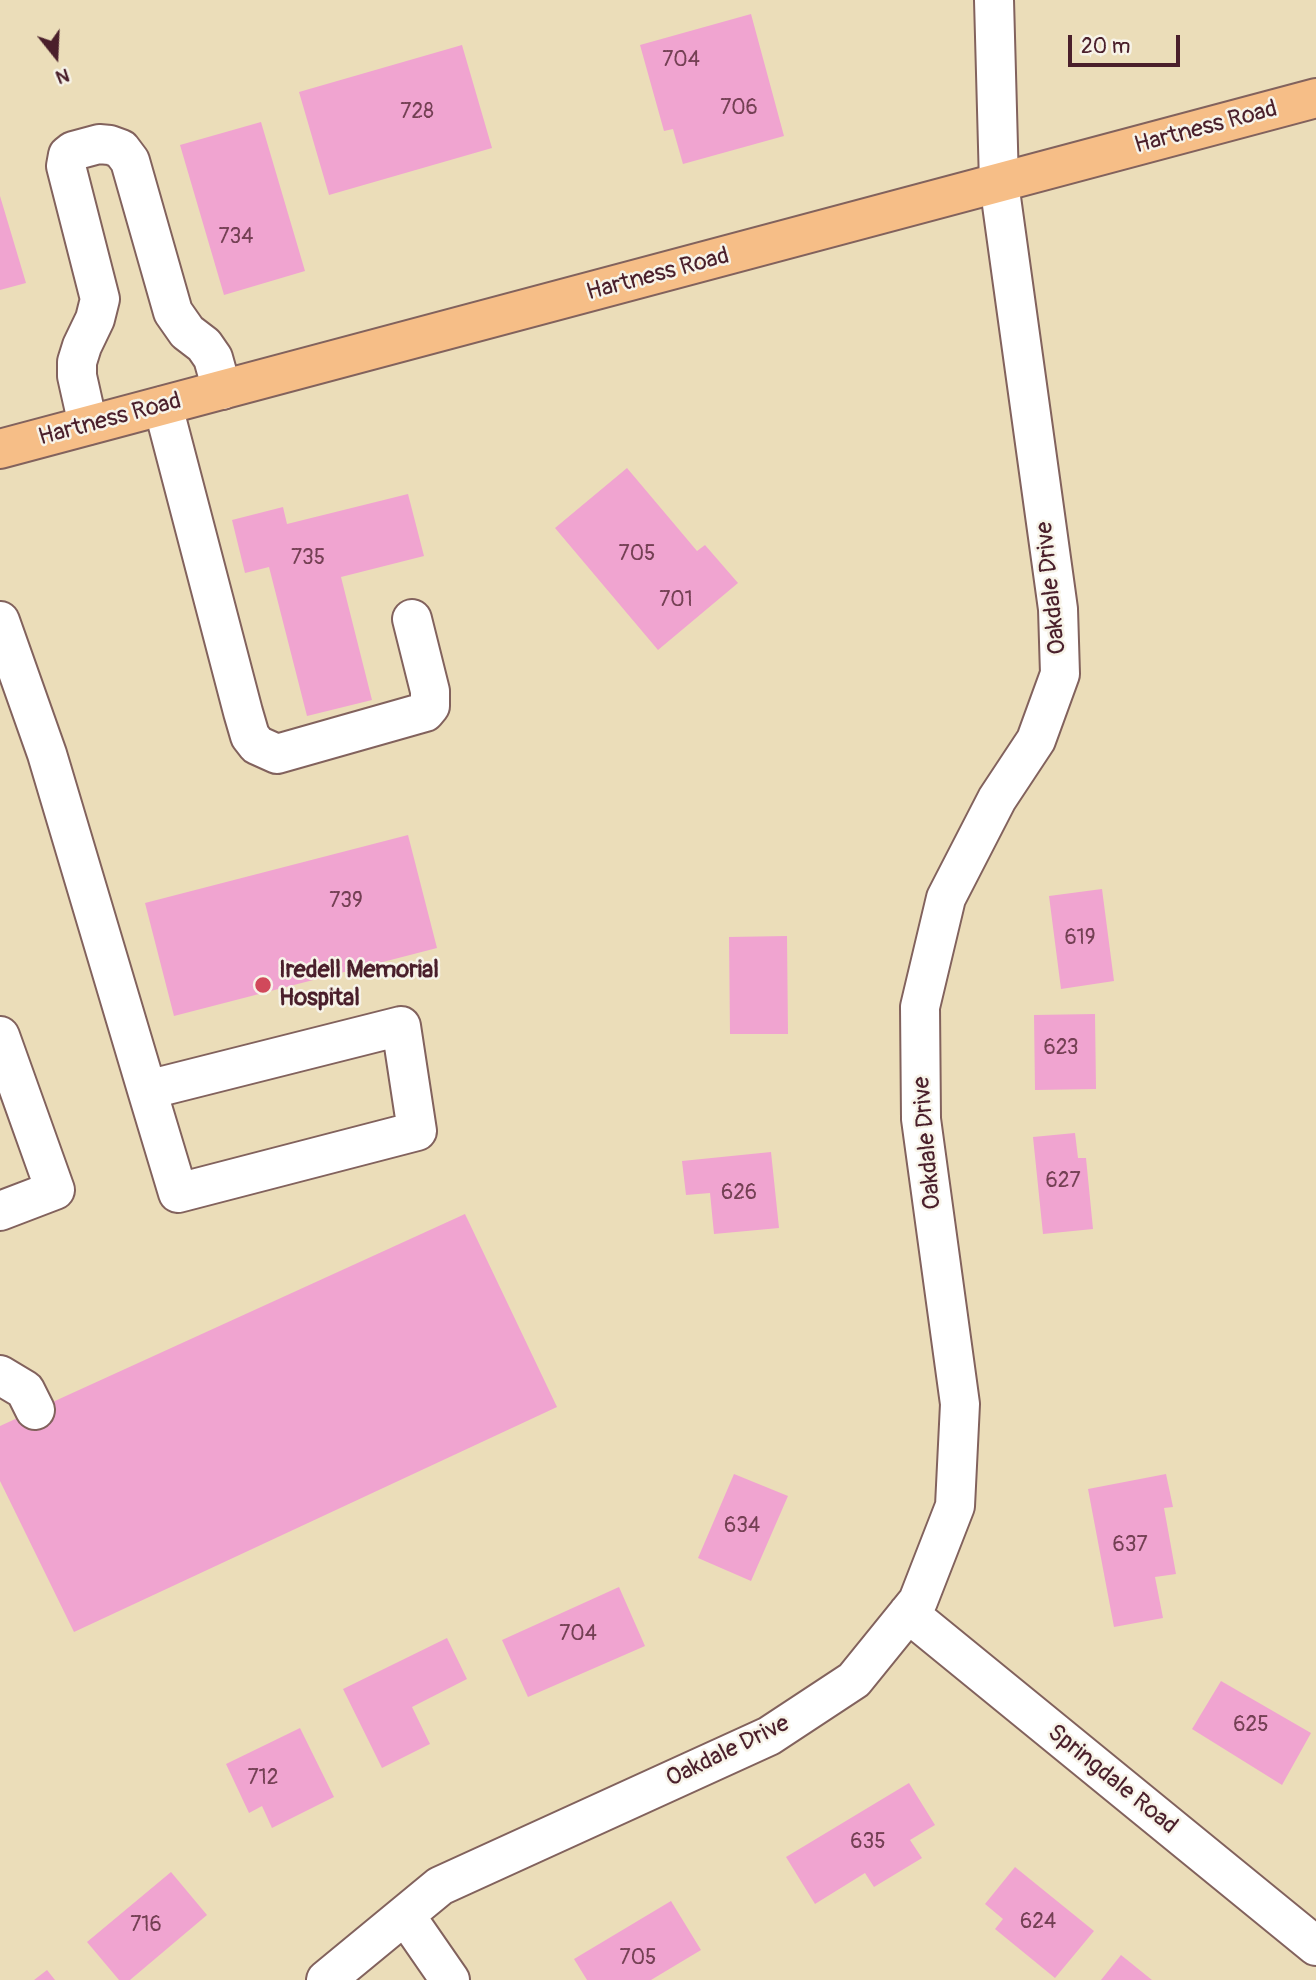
<!DOCTYPE html>
<html>
<head>
<meta charset="utf-8">
<style>
  body { margin:0 }
  #map { position:relative; width:1316px; height:1980px; overflow:hidden; background:#ebddb9; font-family:Pangolin,sans-serif }
  canvas { display:block }
  .north { position:absolute; left:21px; top:21px; width:70px; height:70px; -webkit-text-stroke:5px #f7f3e8; paint-order:stroke; rotate:162deg; font-size:19px; font-weight:700; line-height:28px; text-align:center; color:#4a1f2b }
  .north::after { content:''; display:block; margin:auto; width:24px; height:32px; background:#4a1f2b; clip-path:polygon(50% 0,100% 100%,50% 72%,0 100%) }
  .scale { position:absolute; left:1068px; top:35px; width:112px; height:32px; box-sizing:border-box; border:4px solid #4a1f2b; border-top:0; padding-left:9px; font-size:21px; line-height:24px; white-space:nowrap; color:#4a1f2b; -webkit-text-stroke:5px #f7f3e8; paint-order:stroke }
</style>
</head>
<body>
<div id="map">
<canvas width="1316" height="1980"></canvas>
<div class="north">N</div>
<div class="scale">20 m</div>
</div>
<script>
const g = document.querySelector('canvas').getContext('2d');
g.lineJoin = 'round';
function fillPath(path, color) { g.fillStyle = color; g.fill(path, 'evenodd'); }
const shape = rows => new Path2D(rows.map(r => 'M' + r).join(''));
function trace(path, color, width, dash) { g.strokeStyle = color; g.lineWidth = width; g.lineCap = dash ? 'butt' : 'round'; g.setLineDash(dash || []); g.stroke(path); }
function drawText(font, color, halo, rows, align = 'center') {
  g.font = font + ' Pangolin,sans-serif'; g.lineWidth = 5; g.setLineDash([]); g.textBaseline = 'middle'; g.strokeStyle = halo; g.fillStyle = color; for (const [text, x, y, turn = 0] of rows) {
    g.save(); g.translate(x, y); g.rotate((+turn || 0) * Math.PI / 180); g.textAlign = isNaN(turn) ? turn : align; if (halo) g.strokeText(text, 0, 0); g.fillText(text, 0, 0); g.restore();
  }
}
fillPath(shape([
  [751,14,784,136,683,164,673,129,664,131,640,45],
  [462,45,492,148,329,195,299,92],
  [261,122,305,271,224,295,180,145],
  [0,196,26,283,0,290],
  [627,468,697,551,705,545,738,583,658,650,555,528],
  [408,494,424,556,341,577,372,700,307,716,269,567,245,573,232,520,283,507,287,524],
  [408,835,437,948,174,1016,145,903],
  [1102,889,1114,981,1061,989,1049,896],
  [787,936,788,1034,730,1034,729,937],
  [1095,1014,1096,1089,1035,1090,1034,1015],
  [1075,1133,1078,1158,1086,1158,1093,1229,1043,1234,1033,1137],
  [771,1152,779,1228,714,1234,710,1193,686,1195,682,1161],
  [465,1214,557,1407,74,1632,0,1481,0,1426],
  [734,1474,788,1496,751,1581,698,1558],
  [1166,1474,1173,1507,1164,1508,1176,1574,1155,1577,1163,1618,1114,1627,1088,1489],
  [619,1587,645,1646,528,1697,502,1640],
  [447,1638,467,1679,412,1707,430,1744,382,1768,343,1689],
  [1221,1681,1311,1733,1282,1785,1192,1729],
  [300,1728,334,1797,272,1828,262,1806,249,1813,226,1764],
  [909,1783,935,1825,910,1840,922,1858,874,1887,865,1873,815,1904,786,1857],
  [1015,1867,1094,1931,1055,1978,995,1929,1003,1919,985,1904],
  [171,1872,207,1915,130,1980,119,1980,87,1942],
  [671,1901,701,1950,651,1980,587,1980,574,1959],
  [1121,1955,1152,1980,1101,1980],
  [47,1970,55,1980,34,1980]
]), '#f0a4d0');
const minor = shape([
  [163,406,243,712,250,736,257,745,277,754,425,712,430,706,430,691,412,619],
  [88,425,77,376,77,362,82,346,95,319,100,299,66,166,68,155,73,151,99,144,110,145,121,149,130,161,173,312,187,332,204,345,213,358,222,390],
  [0,621,47,754,147,1090,178,1193,417,1131,401,1026,147,1090],
  [0,1036,55,1190,0,1211],
  [0,1375,25,1390,35,1410],
  [908,1613,1316,1946],
  [405,1915,450,1980],
  [326,1980,440,1886,769,1736,854,1680,918,1601,955,1506,960,1404,921,1119,920,1007,946,898,997,799,1036,740,1060,674,1058,609,999,183,994,0]
]);
const major = shape([
  [0,449,1316,98]
]);
trace(minor, '#82625d', 42);
trace(major, '#82625d', 42);
trace(minor, '#fff', 38);
trace(major, '#f6be87', 38);
for (const [x, y, r, color] of [
  [263,985,9,"#d1495b"]
]) { const dot = new Path2D(); dot.arc(x, y, r, 0, 2 * Math.PI); g.fillStyle = color; g.fill(dot); trace(dot, '#f7f3e8', 2.5); }
drawText('21px', '#744054', null, [
  ["704",681,61],
  ["706",739,109],
  ["728",417,113],
  ["734",236,238],
  ["705",637,555],
  ["735",308,559],
  ["701",676,601],
  ["739",346,902],
  ["619",1080,939],
  ["623",1061,1049],
  ["627",1063,1182],
  ["626",739,1194],
  ["634",742,1527],
  ["637",1130,1546],
  ["704",578,1635],
  ["625",1251,1726],
  ["712",263,1779],
  ["635",868,1843],
  ["624",1038,1923],
  ["716",146,1926],
  ["705",638,1959]
]);
drawText('24px', '#4a1f2b', '#f7f3e8', [
  ["Hartness Road",1206,128,-15],
  ["Hartness Road",658,275,-15],
  ["Hartness Road",110,420,-15],
  ["Oakdale Drive",1052,588,-96],
  ["Oakdale Drive",928,1143,-95],
  ["Oakdale Drive",728,1752,-26],
  ["Springdale Road",1112,1780,39]
]);
drawText('bold 24px', '#4a1f2b', '#f7f3e8', [
  ["Iredell Memorial",279,971],
  ["Hospital",279,999]
], 'left');
</script>
</body>
</html>
